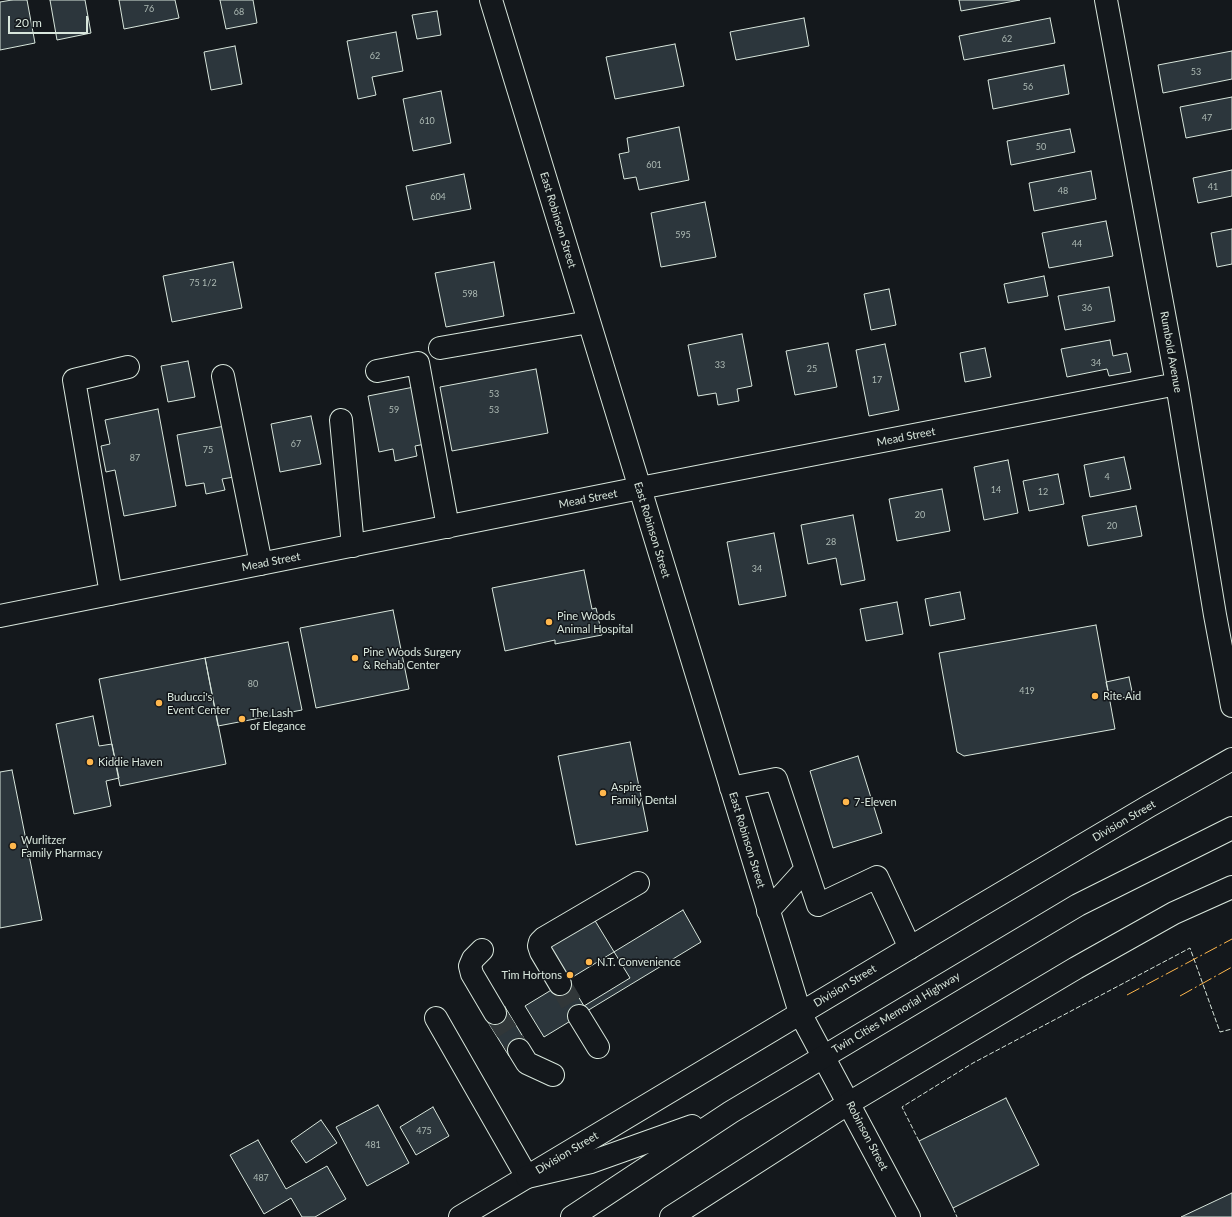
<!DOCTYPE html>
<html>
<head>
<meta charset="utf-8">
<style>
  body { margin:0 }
  #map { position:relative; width:1232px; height:1217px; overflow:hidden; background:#14181c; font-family:Lato,sans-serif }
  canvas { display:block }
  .scale { position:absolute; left:8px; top:16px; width:80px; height:18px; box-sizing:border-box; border:2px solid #d8e6dc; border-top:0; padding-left:5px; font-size:12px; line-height:14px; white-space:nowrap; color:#d8e6dc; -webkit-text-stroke:3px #14181c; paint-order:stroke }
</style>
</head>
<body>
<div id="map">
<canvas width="1232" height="1217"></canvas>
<div class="scale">20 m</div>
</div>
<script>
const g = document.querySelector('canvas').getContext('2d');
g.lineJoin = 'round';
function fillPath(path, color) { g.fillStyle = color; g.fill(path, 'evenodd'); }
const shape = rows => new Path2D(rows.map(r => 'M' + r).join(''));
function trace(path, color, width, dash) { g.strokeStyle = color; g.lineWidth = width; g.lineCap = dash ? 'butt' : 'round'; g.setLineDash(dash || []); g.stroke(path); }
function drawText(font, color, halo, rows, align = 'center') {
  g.font = font + ' Lato,sans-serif'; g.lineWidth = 3; g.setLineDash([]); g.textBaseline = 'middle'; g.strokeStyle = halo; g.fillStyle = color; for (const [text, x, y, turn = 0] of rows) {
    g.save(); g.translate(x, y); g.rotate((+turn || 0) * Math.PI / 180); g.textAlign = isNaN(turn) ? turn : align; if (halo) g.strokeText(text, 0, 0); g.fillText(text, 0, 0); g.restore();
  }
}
const building = shape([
  [12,0,27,0,35,43,0,50,0,2,12,0],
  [50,0,85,0,91,33,57,40,50,0],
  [119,0,175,0,179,18,124,29,119,0],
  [220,0,253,0,257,23,226,29,220,0],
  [959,0,1020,0,961,11,959,0],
  [437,11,441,35,417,39,412,15,437,11],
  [804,18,809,46,736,60,730,32,804,18],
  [1050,18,1055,43,964,60,959,36,1050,18],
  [396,32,403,71,372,77,376,95,358,99,347,41,396,32],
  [675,44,684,86,615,99,606,57,675,44],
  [235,46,242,84,211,90,204,52,235,46],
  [1232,51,1232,79,1163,93,1158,65,1232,51],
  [1064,65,1069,94,993,109,988,80,1064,65],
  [441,91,451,143,413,151,403,99,441,91],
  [1232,97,1232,129,1186,138,1180,107,1232,97],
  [679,127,689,180,639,190,636,177,624,179,619,154,629,152,627,138,679,127],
  [1070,129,1075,152,1011,165,1007,141,1070,129],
  [1232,170,1232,196,1198,203,1193,178,1232,170],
  [1091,171,1096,199,1034,211,1029,183,1091,171],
  [464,174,471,209,413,220,406,186,464,174],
  [705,202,716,257,661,267,651,213,705,202],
  [1106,221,1113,256,1049,268,1042,233,1106,221],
  [1232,229,1232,264,1217,267,1211,233,1232,229],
  [233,262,242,308,172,322,163,276,233,262],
  [494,262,504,316,446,327,435,273,494,262],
  [1044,276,1048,296,1008,303,1004,284,1044,276],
  [1109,287,1115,321,1065,330,1058,296,1109,287],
  [889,289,896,325,871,330,864,294,889,289],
  [742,334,752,386,737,389,739,401,718,405,716,393,698,396,688,345,742,334],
  [1110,340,1113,356,1127,353,1131,372,1109,376,1107,369,1067,377,1061,349,1110,340],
  [828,343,837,387,795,395,786,351,828,343],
  [885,344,899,410,869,416,856,350,885,344],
  [985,348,991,377,965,382,960,353,985,348],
  [188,361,195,397,168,402,161,366,188,361],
  [536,369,548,433,452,451,440,387,536,369],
  [419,386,430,443,415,446,417,456,395,461,393,449,379,452,368,396,419,386],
  [158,409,176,506,124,516,115,470,106,472,101,446,110,444,105,420,158,409],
  [311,416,321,464,280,472,271,424,311,416],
  [230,425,240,476,222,479,225,490,206,494,204,483,186,486,177,435,230,425],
  [1124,457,1131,489,1090,497,1084,465,1124,457],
  [1008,460,1018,513,984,520,974,467,1008,460],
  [1058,474,1064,504,1029,511,1023,481,1058,474],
  [942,489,950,531,897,541,889,499,942,489],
  [1136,506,1142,536,1088,546,1082,516,1136,506],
  [853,515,865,580,841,585,836,558,808,564,801,525,853,515],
  [774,533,786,596,739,605,727,542,774,533],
  [584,570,592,609,596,608,602,635,555,644,555,640,505,651,492,588,584,570],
  [960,592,965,619,930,626,925,599,960,592],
  [897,602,903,634,866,641,860,609,897,602],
  [393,610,409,689,316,708,300,628,393,610],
  [1096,625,1115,729,964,756,957,752,939,653,1096,625],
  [288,642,302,710,218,726,205,658,288,642],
  [205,658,226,764,120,786,99,679,205,658],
  [1129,677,1133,696,1110,700,1106,682,1129,677],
  [93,716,99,746,112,744,119,778,106,781,111,806,74,814,56,724,93,716],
  [630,742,648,831,576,845,558,756,630,742],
  [858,756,882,833,833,848,810,771,858,756],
  [12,770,42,920,0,928,0,772,12,770],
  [683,910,701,942,544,1037,525,1006,683,910],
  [594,919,630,978,584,1006,548,946,594,919],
  [505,1007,528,1045,509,1056,486,1019,505,1007],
  [1006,1098,1039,1165,953,1208,919,1141,1006,1098],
  [378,1105,409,1163,367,1186,336,1127,378,1105],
  [433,1107,449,1136,416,1155,400,1127,433,1107],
  [321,1120,337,1143,306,1163,291,1141,321,1120],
  [258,1140,286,1189,327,1166,346,1199,315,1217,302,1217,291,1198,264,1214,230,1155,258,1140],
  [1232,1193,1232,1217,1181,1217,1232,1193]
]);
fillPath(building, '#2c363c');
trace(building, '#d8e6dc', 1);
trace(shape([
  [560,984,579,1016],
  [495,1013,519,1050]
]), '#313739', 22, [22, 11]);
const minor = shape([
  [491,0,800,1013,909,1217],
  [1106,0,1177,384,1215,615,1232,706],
  [440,348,589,322],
  [377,371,418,363,448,527],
  [223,376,261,564],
  [341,420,353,546],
  [111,594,74,380,128,367],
  [0,616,640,488,1177,384],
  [731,788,776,779,818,905,877,877,910,948],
  [768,911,806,869],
  [482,950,473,959,470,966,472,974,495,1013],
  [560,984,541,952,539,946,540,942,544,938,638,883],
  [579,1016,598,1047],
  [436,1018,527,1177],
  [519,1050,527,1063,553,1075],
  [460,1217,968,913,1149,806,1232,759]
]);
const major = shape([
  [527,1177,591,1162,692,1126],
  [572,1217,731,1112,1078,905,1232,828],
  [671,1217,849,1103,1076,968,1174,913,1232,887]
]);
trace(minor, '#d8e6dc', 24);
trace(major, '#d8e6dc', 24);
trace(minor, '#14181c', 22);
trace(major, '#14181c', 22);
trace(shape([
  [919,1141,902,1107,973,1063,1190,948,1220,1032,1232,1029],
  [953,1208,957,1217]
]), '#d8e6dc', 1, [5, 2]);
trace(shape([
  [1127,995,1232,939],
  [1180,996,1232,967]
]), '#ffb74d', 1, [14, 3, 2, 3]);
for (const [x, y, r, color] of [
  [549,622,4,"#ffb74d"],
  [355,658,4,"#ffb74d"],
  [1095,696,4,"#ffb74d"],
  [159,703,4,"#ffb74d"],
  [242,719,4,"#ffb74d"],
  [90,762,4,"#ffb74d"],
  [603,793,4,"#ffb74d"],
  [846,802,4,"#ffb74d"],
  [13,846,4,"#ffb74d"],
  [589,962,4,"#ffb74d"],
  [570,975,4,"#ffb74d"]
]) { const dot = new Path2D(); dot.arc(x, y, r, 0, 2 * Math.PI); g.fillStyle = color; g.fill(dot); trace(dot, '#14181c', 1.5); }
drawText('9px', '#adbab4', null, [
  ["76",149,9],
  ["68",239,12],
  ["62",1007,39],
  ["62",375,56],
  ["53",1196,72],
  ["56",1028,87],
  ["47",1207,118],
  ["610",427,121],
  ["50",1041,147],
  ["601",654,165],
  ["41",1213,187],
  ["48",1063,191],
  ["604",438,197],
  ["595",683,235],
  ["44",1077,244],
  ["75 1/2",203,283],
  ["598",470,294],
  ["36",1087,308],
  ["34",1096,363],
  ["33",720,365],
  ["25",812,369],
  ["17",877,380],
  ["53",494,394],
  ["59",394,410],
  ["53",494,410],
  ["67",296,444],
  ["75",208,450],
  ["87",135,458],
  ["4",1107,477],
  ["14",996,490],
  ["12",1043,492],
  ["20",920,515],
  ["20",1112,526],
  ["28",831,542],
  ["34",757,569],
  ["80",253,684],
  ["419",1027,691],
  ["475",424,1131],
  ["481",373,1145],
  ["487",261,1178]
]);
drawText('11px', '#d8e6dc', '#14181c', [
  ["East Robinson Street",558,220,73],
  ["Rumbold Avenue",1171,352,80],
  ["Mead Street",906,437,-11],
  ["Mead Street",588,499,-11],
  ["East Robinson Street",652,530,73],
  ["Mead Street",271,562,-11],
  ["Division Street",1124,821,-30],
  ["East Robinson Street",747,840,73],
  ["Division Street",845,986,-31],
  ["Twin Cities Memorial Highway",896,1013,-31],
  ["Robinson Street",867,1136,62],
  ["Division Street",567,1153,-31]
]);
drawText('11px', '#d8e6dc', '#14181c', [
  ["Pine Woods",557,616],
  ["Animal Hospital",557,629],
  ["Pine Woods Surgery",363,652],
  ["& Rehab Center",363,665],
  ["Rite Aid",1103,696],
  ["Buducci's",167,697],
  ["Event Center",167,710],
  ["The Lash",250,713],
  ["of Elegance",250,726],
  ["Kiddie Haven",98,762],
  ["Aspire",611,787],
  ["Family Dental",611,800],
  ["7-Eleven",854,802],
  ["Wurlitzer",21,840],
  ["Family Pharmacy",21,853],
  ["N.T. Convenience",597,962],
  ["Tim Hortons",562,975,"right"]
], 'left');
</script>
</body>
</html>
